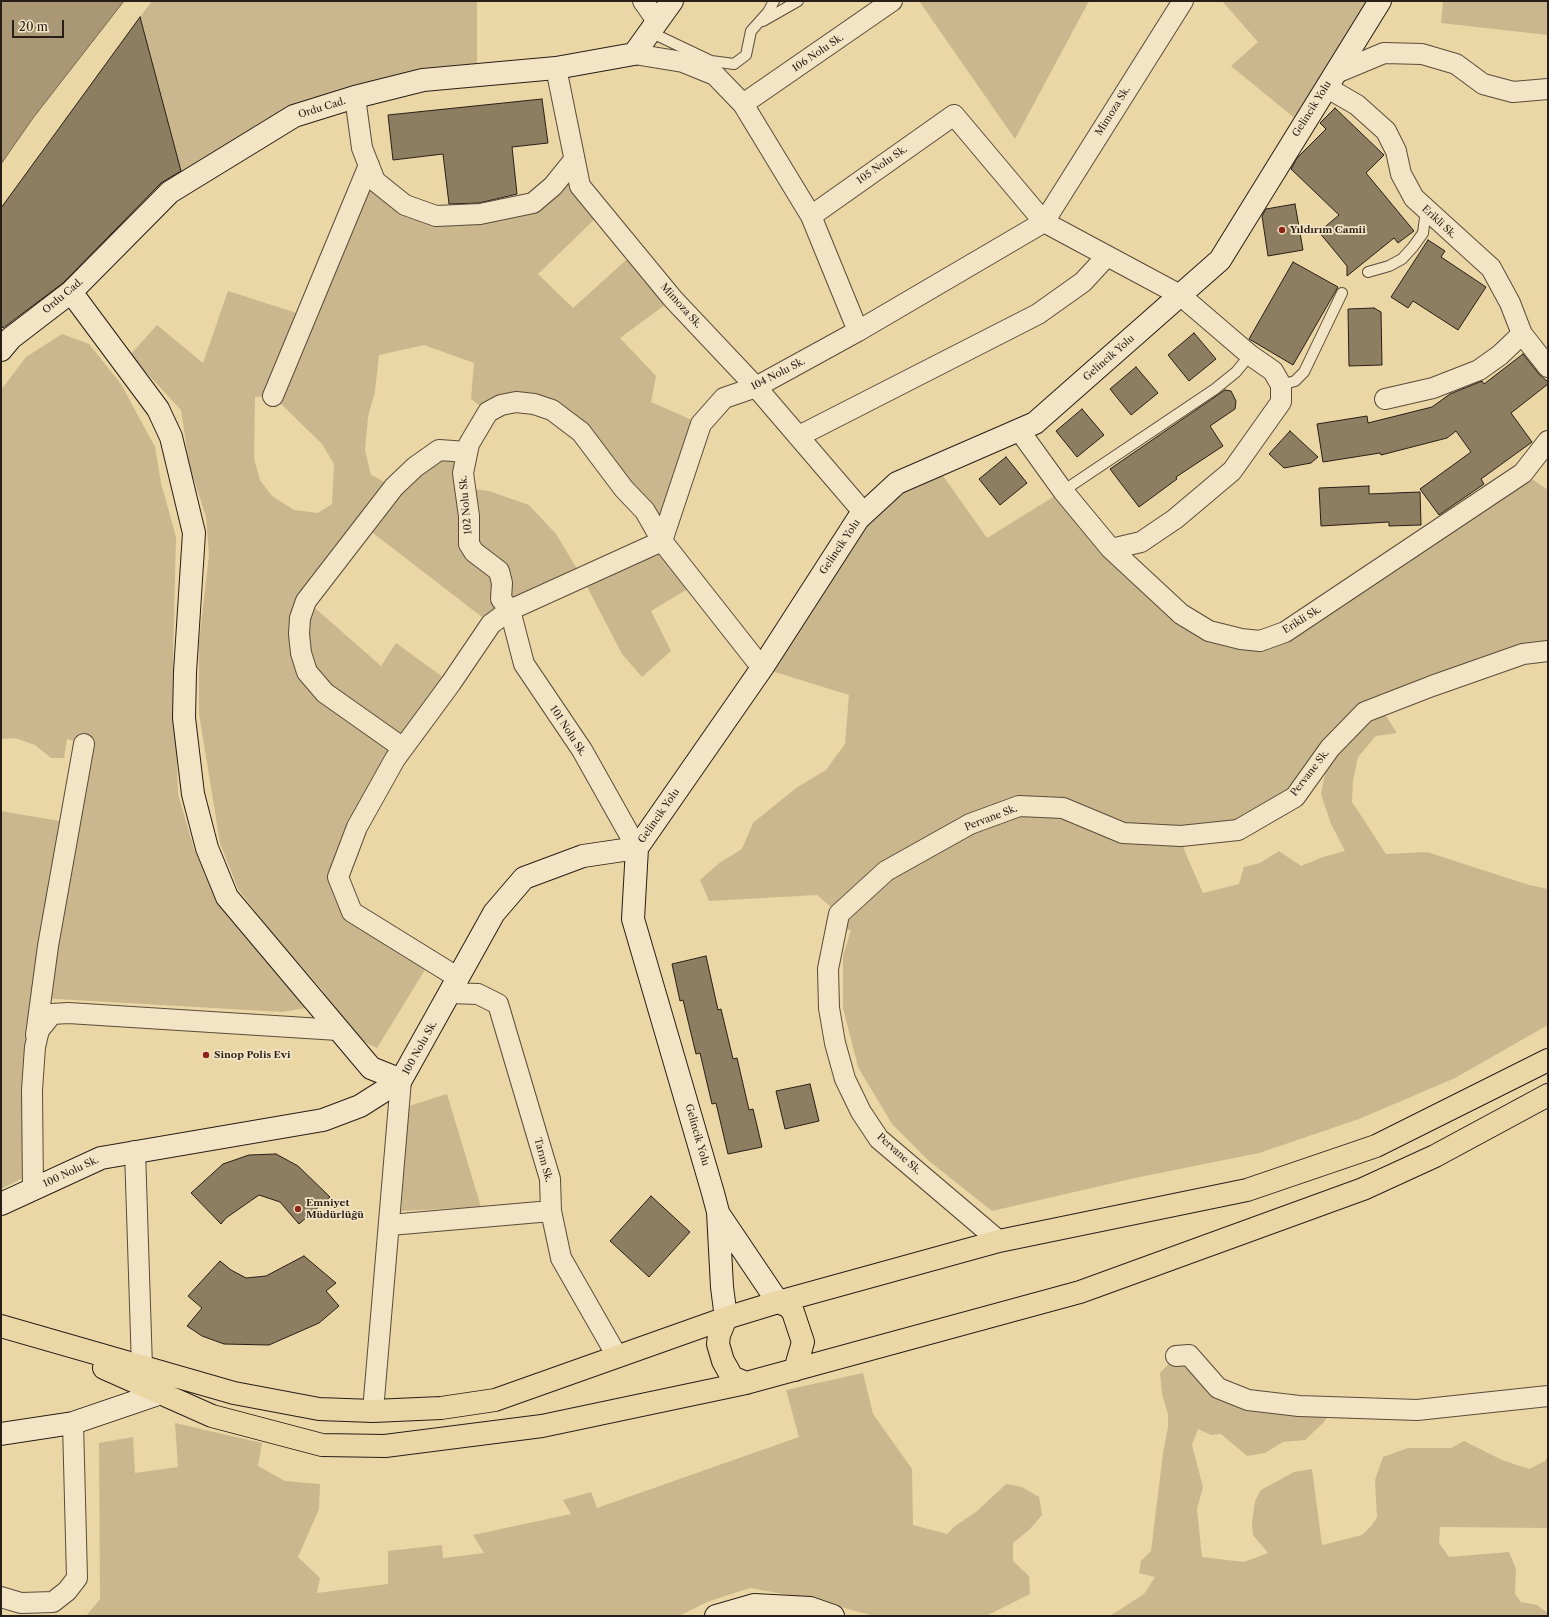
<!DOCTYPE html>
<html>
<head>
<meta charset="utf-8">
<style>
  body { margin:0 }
  #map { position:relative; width:1549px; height:1617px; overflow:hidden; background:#ebd6a5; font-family:"Libre Caslon Text",serif }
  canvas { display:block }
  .frame { position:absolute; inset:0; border:2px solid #291e17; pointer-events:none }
  .scale { position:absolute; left:12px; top:20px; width:52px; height:18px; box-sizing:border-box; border:2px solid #291e17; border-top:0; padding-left:5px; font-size:12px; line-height:14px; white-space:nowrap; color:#291e17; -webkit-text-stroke:3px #f2e4c4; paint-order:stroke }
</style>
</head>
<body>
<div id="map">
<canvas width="1549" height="1617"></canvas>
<div class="frame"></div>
<div class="scale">20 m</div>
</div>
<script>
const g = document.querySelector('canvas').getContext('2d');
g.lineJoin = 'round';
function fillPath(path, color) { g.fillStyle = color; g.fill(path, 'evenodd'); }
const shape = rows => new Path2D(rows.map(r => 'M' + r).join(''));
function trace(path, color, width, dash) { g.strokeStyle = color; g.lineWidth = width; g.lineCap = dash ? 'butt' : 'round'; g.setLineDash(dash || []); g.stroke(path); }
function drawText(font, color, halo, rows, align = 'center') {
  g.font = font + ' "Libre Caslon Text",serif'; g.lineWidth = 3.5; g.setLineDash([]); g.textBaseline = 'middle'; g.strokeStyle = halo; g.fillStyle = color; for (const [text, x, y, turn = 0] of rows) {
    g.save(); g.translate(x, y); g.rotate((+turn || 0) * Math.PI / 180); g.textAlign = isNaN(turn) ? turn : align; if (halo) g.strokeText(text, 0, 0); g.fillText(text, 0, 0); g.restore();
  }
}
fillPath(shape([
  [152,1,477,1,477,76,355,97,184,183,140,17],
  [919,1,1089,1,1015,139],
  [1222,1,1380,1,1303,125,1231,66,1258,42],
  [1443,1,1548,1,1548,35,1441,23],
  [574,160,602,212,538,274,573,308,635,252,673,299,620,338,656,376,651,402,701,424,662,540,696,584,651,611,671,651,642,677,622,654,582,577,491,624,364,526,307,601,381,666,396,643,451,683,395,759,338,877,352,912,431,960,377,1048,356,1038,322,990,272,933,238,889,220,843,199,714,199,642,209,555,206,517,189,464,181,410,130,355,157,325,203,363,228,291,306,316,369,165,436,216,533,203],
  [424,345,474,363,471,399,488,412,552,410,662,540,582,577,556,534,529,505,489,491,465,488,467,452,451,450,394,487,371,475,365,450,368,417,375,391,379,355],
  [273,396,322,444,334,464,332,504,318,513,294,510,272,496,260,480,254,459,255,397],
  [62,334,89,344,121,384,155,447,161,483,176,537,173,655,178,794,194,849,216,899,305,1008,283,1012,40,998,33,1173,1,1189,1,811,71,823,84,744,67,739,64,758,51,758,35,745,15,738,1,739,1,390,26,357],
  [936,466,987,538,1063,491,1181,614,1260,641,1523,473,1548,490,1548,654,1380,707,1397,733,1376,736,1358,757,1353,781,1352,802,1386,854,1427,852,1529,885,1548,889,1548,1025,1455,1078,1359,1119,1259,1153,1135,1178,992,1211,929,1161,892,1124,858,1067,843,1008,843,956,851,930,836,929,839,914,817,895,709,901,700,880,718,864,742,849,753,823,796,788,826,770,845,744,849,695,762,668,858,519],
  [1330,749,1321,794,1331,824,1345,851,1323,857,1301,866,1279,851,1260,863,1244,867,1239,884,1203,893,1185,852,1181,836,1238,830,1295,797],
  [447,1094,481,1207,401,1211,409,1106],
  [1176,1356,1218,1388,1334,1407,1324,1422,1305,1440,1283,1442,1265,1453,1247,1456,1221,1434,1211,1435,1198,1429,1192,1445,1203,1487,1197,1509,1202,1557,1244,1562,1268,1553,1253,1535,1252,1522,1255,1501,1261,1490,1294,1472,1312,1469,1322,1545,1362,1535,1372,1525,1377,1517,1375,1480,1383,1457,1408,1448,1451,1448,1464,1441,1502,1460,1529,1469,1545,1461,1548,1456,1548,1528,1440,1527,1439,1543,1449,1557,1509,1552,1516,1569,1515,1594,1521,1602,1537,1605,1548,1613,1548,1616,1110,1616,1144,1594,1155,1577,1139,1573,1141,1561,1151,1551,1163,1453,1168,1427,1168,1414,1162,1394,1160,1373],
  [863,1373,873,1414,912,1469,913,1525,947,1534,955,1526,976,1512,1006,1484,1022,1487,1039,1497,1042,1515,1030,1529,1013,1543,1013,1561,1029,1576,1030,1594,986,1616,874,1616,811,1599,750,1588,707,1602,679,1616,86,1616,100,1599,99,1443,133,1437,135,1473,178,1467,175,1423,262,1443,258,1466,285,1481,320,1484,319,1509,298,1557,320,1578,317,1593,388,1584,388,1551,442,1545,443,1558,484,1553,473,1535,571,1514,563,1500,591,1492,597,1508,799,1437,786,1390]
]), '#cab78d');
const water = shape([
  [1,1,124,1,33,118,1,164,1,1]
]);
fillPath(water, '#a99775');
trace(water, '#76674f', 1);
const building = shape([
  [140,17,181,171,161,183,63,283,3,328,1,325,1,208,140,17],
  [542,99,548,143,512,147,517,194,479,203,449,204,443,154,393,160,388,115,542,99],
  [1335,108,1384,155,1366,173,1414,231,1398,243,1394,238,1347,276,1347,266,1319,232,1339,215,1291,169,1297,158,1326,129,1320,123,1335,108],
  [1295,204,1303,250,1268,256,1262,216,1266,209,1295,204],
  [1428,240,1445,251,1441,257,1486,287,1458,330,1413,301,1408,308,1391,297,1428,240],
  [1293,262,1338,287,1293,365,1249,339,1293,262],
  [1374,308,1381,312,1382,365,1349,366,1348,309,1374,308],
  [1194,333,1216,359,1189,381,1168,355,1194,333],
  [1523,354,1539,374,1548,382,1548,384,1511,413,1532,442,1481,479,1484,484,1439,515,1420,489,1471,452,1456,431,1447,438,1381,455,1380,453,1323,462,1317,424,1367,416,1368,423,1432,407,1450,394,1482,381,1484,384,1523,354],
  [1136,367,1158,393,1131,415,1110,389,1136,367],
  [1225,390,1231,391,1236,401,1235,409,1210,426,1223,446,1176,477,1177,479,1139,507,1110,469,1225,390],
  [1082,409,1104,435,1077,457,1056,431,1082,409],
  [1290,431,1318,457,1311,463,1284,468,1269,454,1290,431],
  [1006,457,1027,483,1000,505,979,479,1006,457],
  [1369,486,1369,494,1420,492,1421,525,1389,526,1389,522,1321,526,1319,488,1369,486],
  [706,956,718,1010,721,1009,733,1059,737,1058,749,1110,753,1109,762,1147,728,1154,716,1103,712,1104,700,1053,696,1054,683,1000,680,1001,672,964,706,956],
  [810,1084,819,1121,785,1129,776,1091,810,1084],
  [276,1154,298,1166,330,1197,299,1224,280,1202,259,1195,226,1218,221,1224,191,1193,223,1164,249,1155,276,1154],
  [651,1196,690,1232,649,1277,610,1241,651,1196],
  [304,1256,336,1283,326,1291,339,1306,319,1323,269,1345,224,1344,202,1336,187,1326,202,1308,188,1296,220,1261,231,1270,246,1278,266,1276,304,1256]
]);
fillPath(building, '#8e7e61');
trace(building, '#291e17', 1);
const lane = shape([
  [763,21,798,1],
  [650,32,711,61,734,64,746,55,751,31,768,12,774,1],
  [1368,272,1389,266,1402,259,1413,247,1423,233,1426,210],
  [1281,385,1295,381,1304,372,1342,293],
  [1063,491,1215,389,1236,372,1250,355]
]);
const street = shape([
  [643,1,657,21],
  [634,54,683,62,715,75,743,104,811,216,858,331],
  [556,68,580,186,673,299,756,387,864,513],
  [1336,73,1384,53,1422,54,1456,64,1483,84,1513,92,1548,89],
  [1326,87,1357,105,1386,131,1396,151,1401,174,1414,198,1491,268,1510,303,1522,334,1548,367],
  [355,97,362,148,375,181,405,205,436,216,480,214,533,203,553,186,574,160],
  [743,104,892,1],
  [811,216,954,115,1044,222,1180,295,1250,355,1273,371,1281,385,1281,402,1232,471,1175,519,1141,542,1111,549],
  [273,396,369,165],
  [1385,399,1433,388,1479,370,1500,355,1522,334],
  [1019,430,1063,491,1111,549,1181,614,1209,631,1241,639,1260,641,1285,632,1523,473,1548,441],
  [799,436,1038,314,1083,282,1107,256],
  [662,541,701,424,724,398,756,387,858,331,1044,222,1183,1],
  [403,748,325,693,307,672,301,653,299,634,300,618,306,601,394,487,415,467,439,450,467,452],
  [637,848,582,750,524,664,510,610,501,599,502,583,499,571,474,552,469,544,469,516,463,473,469,444,488,412,501,405,516,402,534,404,552,410,581,432,624,489,645,511,662,541,762,668],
  [457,977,352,912,338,877,357,827,395,759,451,683,491,624,510,610,662,541],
  [450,993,478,994,498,1004,550,1179,551,1211,561,1258,617,1356],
  [36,1035,48,946,84,744],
  [135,1151,142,1367],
  [33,1190,32,1090,35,1047,39,1030,52,1014,68,1013,338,1030],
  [390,1225,551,1211],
  [999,1241,879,1139,861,1112,845,1079,835,1043,829,1008,828,969,839,914,886,871,970,824,1019,806,1063,808,1123,833,1181,836,1238,830,1295,797,1330,748,1365,712,1432,686,1523,654,1548,651],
  [1176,1356,1189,1355,1218,1388,1248,1400,1299,1406,1417,1410,1548,1396],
  [373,1411,401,1080],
  [1,1597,21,1603,53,1602,67,1591,77,1578,73,1423]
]);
const secondary = shape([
  [71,292,158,409,171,437,194,533,185,672,184,718,193,794,207,848,227,897,371,1068,401,1080],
  [1,350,11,338,71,292,170,192,294,116,355,97,423,80,556,68,634,54,672,1],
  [1,1204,101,1158,323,1120,360,1106,401,1080,494,913,524,878,583,856,637,848],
  [718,1213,778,1302],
  [726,1318,722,1287,718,1212,713,1193,633,919,637,848,762,668,858,519,897,483,1035,423,1220,260,1380,1],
  [1,1434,73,1423,161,1393],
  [716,1616,754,1605,810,1608,833,1616]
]);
const highway = shape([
  [778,1302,788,1306,793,1312,803,1342,795,1370],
  [726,1318,719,1335,718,1344,723,1361,732,1377,746,1383],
  [1,1326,234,1393,319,1409,373,1411,441,1408,495,1400,726,1318,778,1302,999,1241,1247,1190,1376,1146,1548,1060],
  [104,1368,212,1416,322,1445,385,1446,542,1426,746,1383,1080,1292,1363,1189,1435,1156,1548,1095]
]);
trace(lane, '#5a4c3a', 12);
trace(street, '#5a4c3a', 22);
trace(secondary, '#291e17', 24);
trace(highway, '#291e17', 24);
trace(lane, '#f2e4c4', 10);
trace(street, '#f2e4c4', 20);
trace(secondary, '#f2e4c4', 22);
trace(highway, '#ebd6a5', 22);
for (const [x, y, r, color] of [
  [1282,230,4,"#8f2418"],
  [206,1055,4,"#8f2418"],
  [298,1209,4,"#8f2418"]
]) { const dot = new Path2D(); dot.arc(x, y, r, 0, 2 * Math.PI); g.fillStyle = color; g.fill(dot); trace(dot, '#f2e4c4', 1.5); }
drawText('10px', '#291e17', '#f2e4c4', [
  ["106 Nolu Sk.",818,53,-34],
  ["Ordu Cad.",322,108,-17],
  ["Gelincik Yolu",1312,109,-58],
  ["Mimoza Sk.",1113,111,-58],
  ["105 Nolu Sk.",882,165,-35],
  ["Erikli Sk.",1439,222,43],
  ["Ordu Cad.",63,296,-40],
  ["Mimoza Sk.",681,306,48],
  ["Gelincik Yolu",1109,358,-41],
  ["104 Nolu Sk.",778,374,-27],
  ["102 Nolu Sk.",466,505,-95],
  ["Gelincik Yolu",840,547,-56],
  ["Erikli Sk.",1302,620,-32],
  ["101 Nolu Sk.",568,731,57],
  ["Pervane Sk.",1310,773,-52],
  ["Gelincik Yolu",659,816,-55],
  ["Pervane Sk.",991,818,-21],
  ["100 Nolu Sk.",420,1048,-61],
  ["Gelincik Yolu",697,1135,74],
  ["Pervane Sk.",899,1154,42],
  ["Tarım Sk.",543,1160,75],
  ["100 Nolu Sk.",71,1172,-25]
]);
drawText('bold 10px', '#291e17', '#f2e4c4', [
  ["Yıldırım Camii",1290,230],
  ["Sinop Polis Evi",214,1055],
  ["Emniyet",306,1203],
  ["Müdürlüğü",306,1215]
], 'left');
</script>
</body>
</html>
